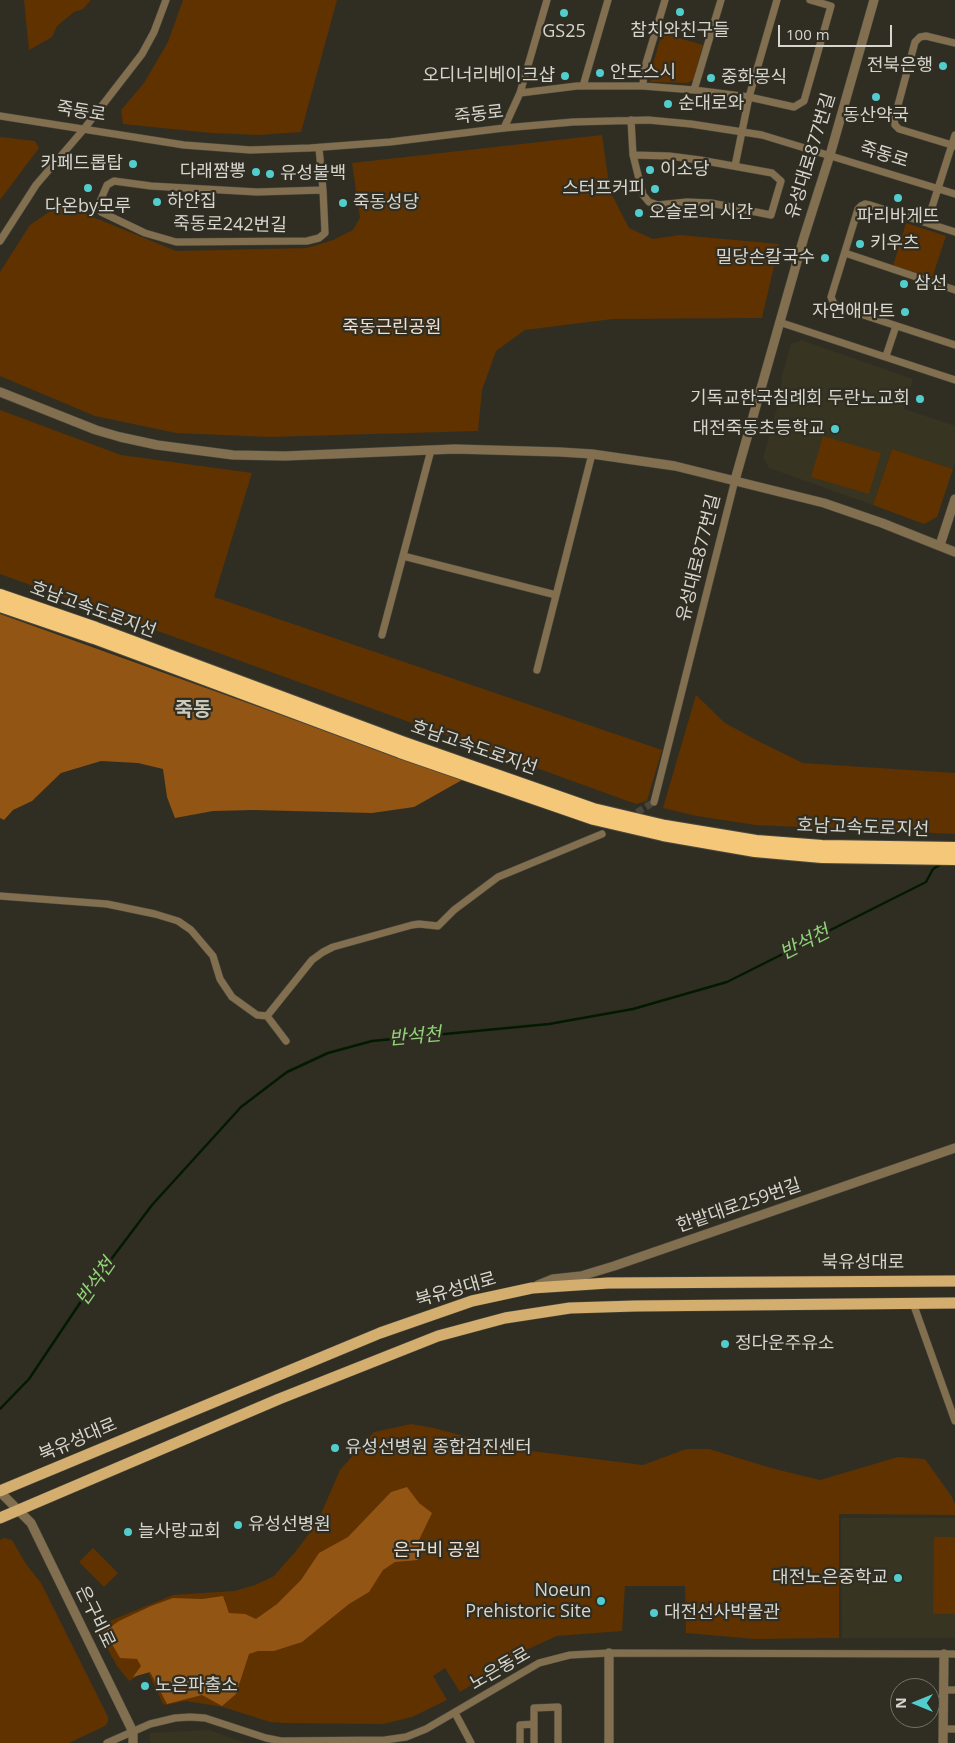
<!DOCTYPE html>
<html>
<head>
<meta charset="utf-8">
<style>
  body { margin:0 }
  #map { position:relative; width:955px; height:1743px; overflow:hidden; background:#302e23; font-family:"Open Sans",sans-serif }
  canvas { display:block }
  .north { position:absolute; left:890px; top:1678px; width:50px; height:50px; box-sizing:border-box; background:#302e23; border:1px solid #727167; border-radius:50%; rotate:270deg; font-size:14px; font-weight:700; line-height:20px; text-align:center; color:#d6d5ce }
  .north::after { content:''; display:block; margin:auto; width:18px; height:22px; background:#52cdcd; clip-path:polygon(50% 0,100% 100%,50% 72%,0 100%) }
  .scale { position:absolute; left:778px; top:25px; width:114px; height:22px; box-sizing:border-box; border:2px solid #d6d5ce; border-top:0; padding-left:6px; font-size:15px; line-height:18px; white-space:nowrap; color:#d6d5ce; -webkit-text-stroke:4px #302e23; paint-order:stroke }
</style>
</head>
<body>
<div id="map">
<canvas width="955" height="1743"></canvas>
<div class="north">N</div>
<div class="scale">100 m</div>
</div>
<script>
const g = document.querySelector('canvas').getContext('2d');
g.lineJoin = 'round';
function fillPath(path, color) { g.fillStyle = color; g.fill(path, 'evenodd'); }
const shape = rows => new Path2D(rows.map(r => 'M' + r).join(''));
function trace(path, color, width, dash) { g.strokeStyle = color; g.lineWidth = width; g.lineCap = dash ? 'butt' : 'round'; g.setLineDash(dash || []); g.stroke(path); }
function drawText(font, color, halo, rows, align = 'center') {
  g.font = font + ' "Open Sans","Noto Sans KR",sans-serif'; g.lineWidth = 4.5; g.setLineDash([]); g.textBaseline = 'middle'; g.strokeStyle = halo; g.fillStyle = color; for (const [text, x, y, turn = 0] of rows) {
    g.save(); g.translate(x, y); g.rotate((+turn || 0) * Math.PI / 180); g.textAlign = isNaN(turn) ? turn : align; if (halo) g.strokeText(text, 0, 0); g.fillText(text, 0, 0); g.restore();
  }
}
fillPath(shape([
  [801,340,913,379,904,409,955,426,955,462,953,469,892,449,873,505,769,468,763,458,780,397,782,375,791,344],
  [841,1518,955,1518,955,1638,842,1638],
  [209,1730,246,1743,150,1743,150,1733]
]), '#373422');
fillPath(shape([
  [24,0,91,0,83,9,74,12,57,26,52,37,29,50],
  [183,0,337,0,301,132,258,135,211,133,123,124,121,110,144,83,168,42],
  [662,33,703,45,693,80,688,83,651,82,649,78],
  [602,135,610,191,629,228,653,239,680,235,779,244,762,318,613,319,525,330,496,351,482,390,478,431,269,437,176,433,95,416,0,376,0,272,30,225,61,204,176,251,307,248,333,240,353,230,360,218,352,163],
  [0,137,35,141,39,148,0,200],
  [906,223,946,236,932,278,893,266],
  [0,410,121,455,252,473,214,597,662,750,647,801,636,804,0,574],
  [823,436,881,453,869,494,811,477],
  [892,449,953,469,937,517,924,524,873,505],
  [696,695,725,723,760,742,803,763,955,773,955,834,755,825,697,816,663,808],
  [411,1424,434,1428,507,1448,643,1465,686,1449,709,1449,771,1468,820,1480,898,1457,925,1459,952,1497,955,1504,955,1515,839,1514,839,1638,755,1639,686,1633,685,1586,625,1586,622,1631,557,1636,528,1649,460,1692,445,1668,433,1676,447,1700,412,1717,383,1724,285,1723,270,1722,223,1707,186,1701,166,1705,163,1704,147,1670,129,1681,117,1666,100,1635,100,1625,173,1595,234,1591,255,1585,274,1576,296,1551,317,1523,340,1470,374,1432],
  [934,1537,955,1537,955,1614,933,1614],
  [4,1538,12,1540,26,1564,41,1583,108,1717,108,1722,105,1726,69,1743,0,1743,0,1540],
  [93,1548,118,1573,104,1587,79,1562]
]), '#5f3200');
fillPath(shape([
  [0,614,462,780,414,807,372,813,253,810,213,811,175,818,167,797,163,769,138,763,101,761,61,773,32,801,13,810,4,820,0,818],
  [407,1487,419,1503,432,1513,419,1540,418,1560,395,1562,383,1570,369,1592,349,1604,302,1642,274,1651,258,1651,249,1654,236,1694,222,1706,202,1695,167,1704,150,1672,133,1677,141,1666,137,1659,120,1658,112,1644,102,1633,119,1621,151,1606,173,1598,202,1599,223,1596,229,1613,245,1614,256,1619,277,1604,301,1580,319,1553,348,1537,391,1492]
]), '#935514');
trace(shape([
  [0,1409,29,1379,94,1282,152,1205,241,1107,287,1072,328,1053,372,1041,549,1024,633,1009,727,982,926,882,933,869,943,863]
]), '#031a00', 2.5);
trace(shape([
  [628,818,654,802]
]), '#49473d', 7, [7, 3.5]);
const minor = shape([
  [955,43,926,36,920,37,915,42,894,120,895,125,899,129,955,146],
  [583,86,608,0],
  [643,86,644,70,665,0],
  [694,90,721,0],
  [520,93,577,86,643,86,694,90,749,97,794,107,804,101,831,6,810,0],
  [0,116,184,145,250,150,310,148,390,142,504,128,573,122,648,120,691,124,762,135,955,194],
  [631,120,633,155,643,195,649,202,658,205,687,202,711,203,771,215,781,181,772,173,700,160,669,156,633,155],
  [504,128,520,93,547,0],
  [319,148,323,190,257,192,151,186,114,181,107,185,99,204,99,208,101,212,145,233,176,242,307,241,319,238,325,233,323,190],
  [735,166,749,97,777,0],
  [927,223,955,135],
  [955,232,870,205,865,204,861,206,858,209,831,297,834,304,839,307,955,345],
  [0,241,36,185,84,129,142,54,154,32,166,0],
  [845,253,955,290],
  [779,322,955,380],
  [886,356,896,326],
  [403,556,556,595],
  [382,635,431,450],
  [537,670,592,454],
  [654,802,735,480],
  [0,896,107,904,155,914,178,921,191,930,213,956,220,979,232,997,257,1015,267,1016,312,960,323,952,333,947,412,925,419,924,438,926,454,910,498,877,602,834],
  [267,1016,286,1041],
  [913,1303,955,1421],
  [943,1690,955,1690],
  [455,1713,471,1743],
  [534,1724,534,1743],
  [943,1729,955,1729],
  [107,1743,150,1724,175,1718,190,1717,205,1718,266,1738,281,1741,385,1740,406,1737,426,1729,539,1663,570,1655,609,1653,955,1654],
  [520,1743,520,1725,534,1724,534,1708,558,1707,558,1743]
]);
const tertiary = shape([
  [0,392,96,430,120,437,157,445,233,455,285,456,455,449,560,452,592,454,675,466,824,503,882,523,955,552],
  [735,480,804,237,830,155,874,0],
  [940,545,955,499],
  [538,1285,553,1279,581,1276,614,1266,955,1148],
  [0,1492,31,1523,133,1732,133,1743],
  [609,1743,609,1653],
  [943,1743,944,1654]
]);
const primary = shape([
  [0,1491,380,1333,472,1301,532,1288,608,1283,955,1281],
  [0,1518,279,1399,438,1336,505,1318,570,1308,635,1306,955,1303]
]);
const motorway = shape([
  [0,595,96,628,402,742,593,809,665,826,756,841,822,846,955,848],
  [0,606,94,638,400,752,594,819,663,835,755,851,822,857,955,859]
]);
trace(minor, '#4b493e', 8);
trace(tertiary, '#4b493e', 10);
trace(primary, '#4b493e', 12);
trace(motorway, '#4b493e', 14);
trace(minor, '#816f50', 7);
trace(tertiary, '#816f50', 9);
trace(primary, '#d4ae6e', 11);
trace(motorway, '#f5c779', 12);
for (const [x, y, r, color] of [
  [680,12,5,"#52cdcd"],
  [564,13,5,"#52cdcd"],
  [943,66,5,"#52cdcd"],
  [600,73,5,"#52cdcd"],
  [565,76,5,"#52cdcd"],
  [711,78,5,"#52cdcd"],
  [876,97,5,"#52cdcd"],
  [668,104,5,"#52cdcd"],
  [133,164,5,"#52cdcd"],
  [650,170,5,"#52cdcd"],
  [256,172,5,"#52cdcd"],
  [270,174,5,"#52cdcd"],
  [88,188,5,"#52cdcd"],
  [655,189,5,"#52cdcd"],
  [898,198,5,"#52cdcd"],
  [157,202,5,"#52cdcd"],
  [343,203,5,"#52cdcd"],
  [639,213,5,"#52cdcd"],
  [860,244,5,"#52cdcd"],
  [825,258,5,"#52cdcd"],
  [904,284,5,"#52cdcd"],
  [905,312,5,"#52cdcd"],
  [920,399,5,"#52cdcd"],
  [835,429,5,"#52cdcd"],
  [725,1344,5,"#52cdcd"],
  [335,1448,5,"#52cdcd"],
  [238,1525,5,"#52cdcd"],
  [128,1532,5,"#52cdcd"],
  [898,1578,5,"#52cdcd"],
  [601,1601,5,"#52cdcd"],
  [654,1613,5,"#52cdcd"],
  [145,1686,5,"#52cdcd"]
]) { const dot = new Path2D(); dot.arc(x, y, r, 0, 2 * Math.PI); g.fillStyle = color; g.fill(dot); trace(dot, '#302e23', 2); }
drawText('18px', '#d6d5ce', '#302e23', [
  ["참치와친구들",680,31,"center"],
  ["GS25",564,32,"center"],
  ["전북은행",933,66,"right"],
  ["안도스시",610,73],
  ["오디너리베이크샵",555,76,"right"],
  ["중화몽식",721,78],
  ["순대로와",678,104],
  ["동산약국",876,116,"center"],
  ["카페드롭탑",123,164,"right"],
  ["이소당",660,170],
  ["다래짬뽕",246,172,"right"],
  ["유성불백",280,174],
  ["스터프커피",645,189,"right"],
  ["하얀집",167,202],
  ["죽동성당",353,203],
  ["다온by모루",88,207,"center"],
  ["오슬로의 시간",649,213],
  ["파리바게뜨",898,217,"center"],
  ["키우츠",870,244],
  ["밀당손칼국수",815,258,"right"],
  ["삼선",914,284],
  ["자연애마트",895,312,"right"],
  ["기독교한국침례회 두란노교회",910,399,"right"],
  ["대전죽동초등학교",825,429,"right"],
  ["정다운주유소",735,1344],
  ["유성선병원 종합검진센터",345,1448],
  ["유성선병원",248,1525],
  ["늘사랑교회",138,1532],
  ["대전노은중학교",888,1578,"right"],
  ["Noeun",591,1591,"right"],
  ["Prehistoric Site",591,1612,"right"],
  ["대전선사박물관",664,1613],
  ["노은파출소",155,1686]
], 'left');
drawText('18px', '#d6d5ce', '#302e23', [
  ["죽동로",81,112,9],
  ["죽동로",479,115,-7],
  ["죽동로",884,155,17],
  ["유성대로877번길",811,156,-73],
  ["죽동로242번길",230,225,1],
  ["유성대로877번길",699,558,-76],
  ["호남고속도로지선",93,610,20],
  ["호남고속도로지선",474,748,19],
  ["호남고속도로지선",863,828,2],
  ["한밭대로259번길",739,1206,-19],
  ["북유성대로",863,1263],
  ["북유성대로",456,1290,-16],
  ["북유성대로",78,1440,-23],
  ["은구비로",95,1617,64],
  ["노은동로",500,1669,-30]
]);
drawText('18px', '#f1dfd0', '#302e23', [
  ["죽동근린공원",392,328],
  ["은구비 공원",437,1551]
]);
drawText('italic 19px', '#90d378', '#302e23', [
  ["반석천",805,943,-27],
  ["반석천",415,1037,-5],
  ["반석천",96,1282,-55]
]);
drawText('bold 20px', '#cccabc', '#302e23', [
  ["죽동",193,710]
]);
</script>
</body>
</html>
